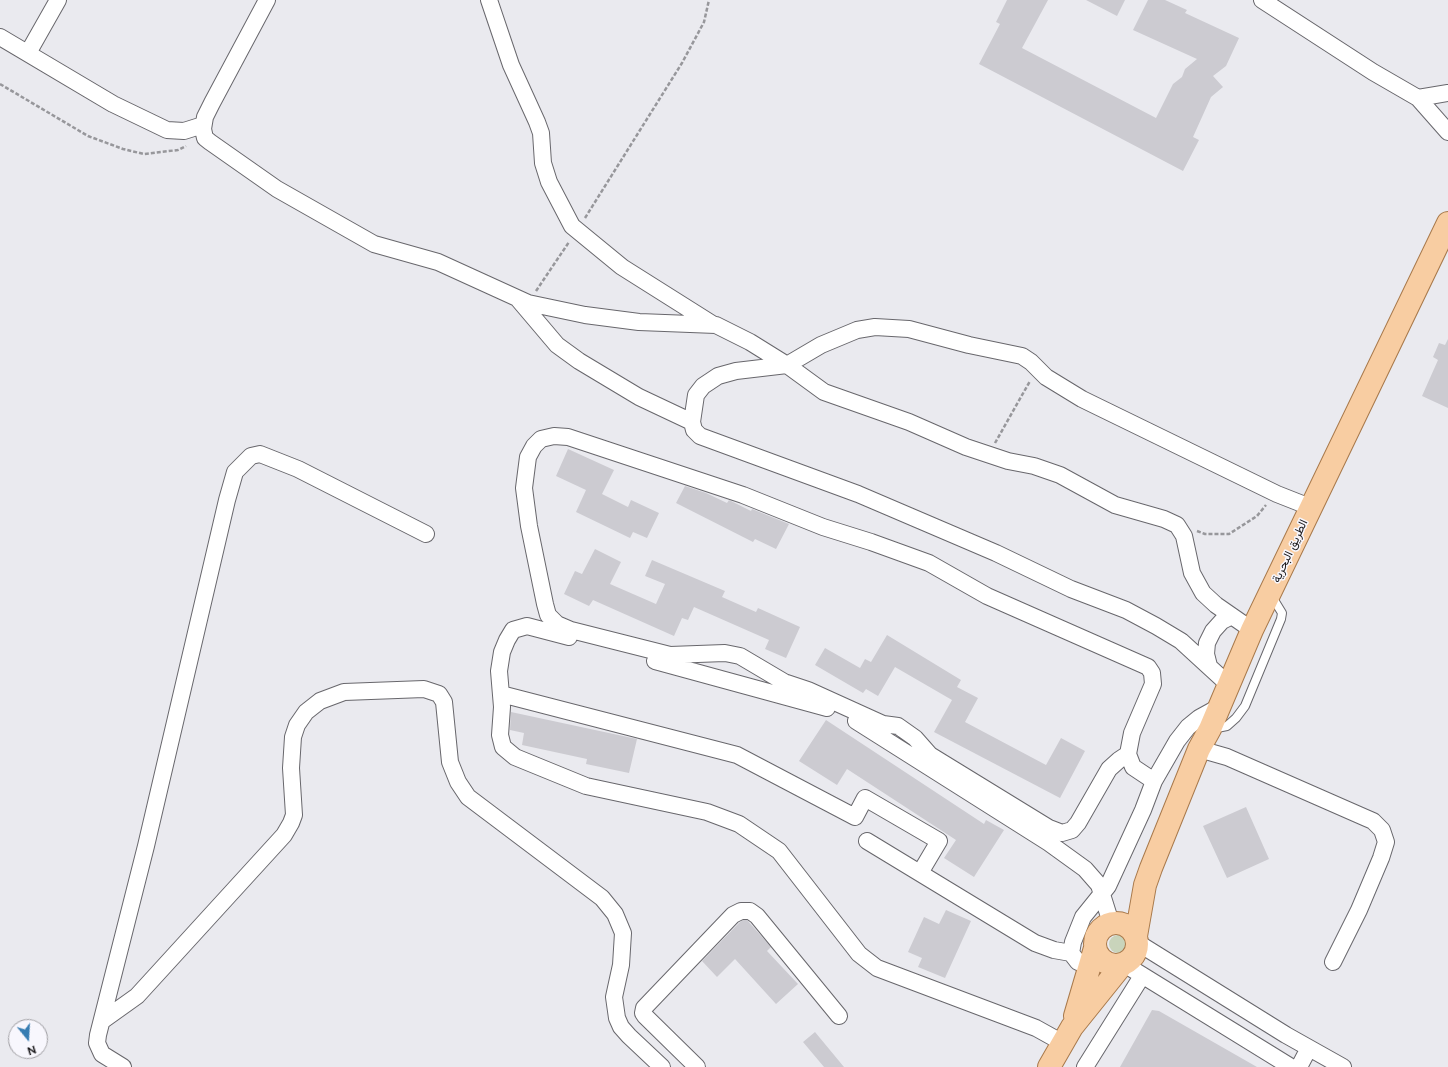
<!DOCTYPE html>
<html>
<head>
<meta charset="utf-8">
<style>
  body { margin:0 }
  #map { position:relative; width:1448px; height:1067px; overflow:hidden; background:#eaeaef; font-family:Raleway,sans-serif }
  canvas { display:block }
  .north { position:absolute; left:8px; top:1019px; width:40px; height:40px; box-sizing:border-box; background:#f8f7fd; border:1px solid #a09fa3; border-radius:50%; rotate:162deg; font-size:11px; font-weight:700; line-height:16px; text-align:center; color:#1c1b1d }
  .north::after { content:''; display:block; margin:auto; width:14px; height:18px; background:#377db2; clip-path:polygon(50% 0,100% 100%,50% 72%,0 100%) }
</style>
</head>
<body>
<div id="map">
<canvas width="1448" height="1067"></canvas>
<div class="north">N</div>
</div>
<script>
const g = document.querySelector('canvas').getContext('2d');
g.lineJoin = 'round';
function fillPath(path, color) { g.fillStyle = color; g.fill(path, 'evenodd'); }
const shape = rows => new Path2D(rows.map(r => 'M' + r).join(''));
function trace(path, color, width, dash) { g.strokeStyle = color; g.lineWidth = width; g.lineCap = dash ? 'butt' : 'round'; g.setLineDash(dash || []); g.stroke(path); }
function drawText(font, color, halo, rows, align = 'center') {
  g.font = font + ' Raleway,Vazirmatn,sans-serif'; g.lineWidth = 3; g.setLineDash([]); g.textBaseline = 'middle'; g.strokeStyle = halo; g.fillStyle = color; for (const [text, x, y, turn = 0] of rows) {
    g.save(); g.translate(x, y); g.rotate((+turn || 0) * Math.PI / 180); g.textAlign = isNaN(turn) ? turn : align; if (halo) g.strokeText(text, 0, 0); g.fillText(text, 0, 0); g.restore();
  }
}
fillPath(shape([
  '1109 944a9 9 0 1 1 18 0a9 9 0 1 1-18 0Z'
]), '#c9d4bb');
fillPath(shape([
  [1007,0,1048,0,1022,48,1156,118,1173,84,1182,77,1185,69,1197,59,1133,30,1148,0,1165,0,1187,10,1185,13,1239,38,1226,66,1213,76,1223,87,1211,97,1193,137,1199,140,1183,171,979,64,1000,24,996,22],
  [1086,0,1125,0,1117,16],
  [1448,339,1448,408,1422,396,1438,360,1433,357,1439,343,1445,345],
  [568,449,614,470,602,494,628,507,631,500,659,513,647,538,633,532,630,538,576,512,586,490,556,476],
  [685,486,706,493,727,503,729,500,751,511,752,509,789,524,776,549,755,539,753,542,676,503],
  [595,549,621,562,610,584,656,604,665,584,645,576,652,560,725,591,722,597,756,612,758,608,800,627,786,658,765,649,769,640,694,607,688,620,682,618,674,636,593,600,589,606,564,594,575,571,582,574],
  [887,635,961,680,957,687,978,698,965,722,1046,765,1061,738,1085,751,1060,798,934,732,952,700,895,667,878,696,866,689,863,693,815,665,825,648,860,668,865,659,871,662],
  [511,712,637,739,629,773,586,764,587,759,522,745,524,733,510,730],
  [826,720,984,824,986,820,1004,830,974,877,944,858,956,840,847,769,837,785,799,761],
  [1246,807,1269,859,1227,878,1203,826],
  [946,910,971,921,945,978,918,967,922,958,908,952,924,917,939,924],
  [743,920,747,920,771,947,767,951,798,984,776,1004,735,959,717,977,702,961,739,923],
  [1152,1010,1159,1011,1257,1067,1120,1067],
  [815,1032,844,1067,824,1067,803,1042]
]), '#cccbd1');
const service = shape([
  [1212,729,1227,726,1236,718,1245,706,1281,619,1282,613,1271,595]
]);
const minor = shape([
  [267,0,212,103,205,117,203,129,205,138,210,142,277,189,374,244,438,262,528,303,585,315,639,322,716,325,750,342,787,365,824,392,909,422,966,447,1008,461,1034,466,1060,475,1115,505,1164,519,1177,525,1184,536,1192,573,1203,593,1216,605,1252,630],
  [489,0,511,65,537,122,541,133,543,163,549,182,572,226,622,267,714,325],
  [1262,0,1373,72,1418,98,1448,132],
  [0,37,113,104,167,130,184,131,203,125],
  [28,53,58,0],
  [1418,98,1448,93],
  [518,299,557,345,579,361,639,397,692,422],
  [569,637,527,626,513,630,507,640,502,652,499,671,502,707,500,735,503,747,515,757,586,786,707,812,739,824,779,851,859,954,877,968,1036,1028,1063,1043],
  [655,661,827,708],
  [1209,666,1206,654,1207,643,1213,631,1222,621,1232,616],
  [1229,685,1181,641,1156,626,1126,610,1071,589,996,553,858,494,700,436,694,430,692,422,696,395,703,386,718,376,736,371,787,365,821,345,857,330,875,327,909,329,969,345,1022,356,1031,362,1046,377,1082,399,1277,494,1310,507],
  [501,694,737,755,855,817,865,798,939,841,920,873],
  [856,721,1049,843,1085,869,1099,885,1111,923],
  [1199,749,1227,757,1366,818,1373,821,1382,830,1386,842,1381,858,1359,910,1333,962],
  [1128,754,1119,760,1109,769,1078,823,1072,830,1062,833,1049,828,930,755,915,738,898,726,883,724,808,690,784,682,740,656,725,653,670,655,571,630,557,624,548,615,545,604,529,526,524,488,528,457,534,446,541,439,554,436,568,437,743,495,823,527,871,542,929,563,987,596,1148,667,1152,673,1153,684,1132,733,1128,754,1133,767,1154,781],
  [867,841,1035,943,1054,950,1071,953],
  [1138,943,1286,1035,1343,1067],
  [1124,964,1291,1067],
  [1090,966,1078,962,1071,953,1073,942,1083,917,1108,886,1143,810,1154,781,1177,741,1188,727,1199,718,1219,707],
  [102,1021,137,996,284,835,291,823,294,815,291,768,293,737,297,725,306,712,320,701,344,692,424,689,439,694,444,702,450,762,458,782,468,797,602,898,615,914,623,933,621,965,614,997,617,1018,621,1027,629,1036,662,1067],
  [123,1067,102,1054,97,1043,98,1035,146,846,227,500,235,472,251,456,260,454,298,469,426,534],
  [697,1067,645,1016,643,1013,644,1008,733,915,741,911,750,911,757,916,839,1016],
  [1085,1067,1142,976],
  [1299,1067,1309,1048]
]);
const primary = shape([
  '1095 944a21 21 0 1 1 42 0a21 21 0 1 1-42 0Z',
  [1136,936,1145,885,1151,868,1199,749,1210,729,1252,630,1448,223],
  [1075,1016,1095,948],
  [1049,1067,1072,1027,1121,966]
]);
trace(service, '#68676c', 10);
trace(minor, '#68676c', 18);
trace(primary, '#a8794b', 24);
trace(shape([
  [0,84,88,136,123,149,144,154,178,150,186,146],
  [585,218,682,63,704,22,709,0],
  [536,291,569,242],
  [995,443,1030,381],
  [1197,531,1205,534,1229,534,1257,516,1266,505]
]), '#97979b', 2.5, [4, 2]);
trace(service, '#fff', 8);
trace(minor, '#fff', 16);
trace(primary, '#f8cda2', 22);
drawText('12px', '#1c1b1d', '#f8f7fd', [
  ["الطريق البحرية",1290,551,-65]
]);
</script>
</body>
</html>
